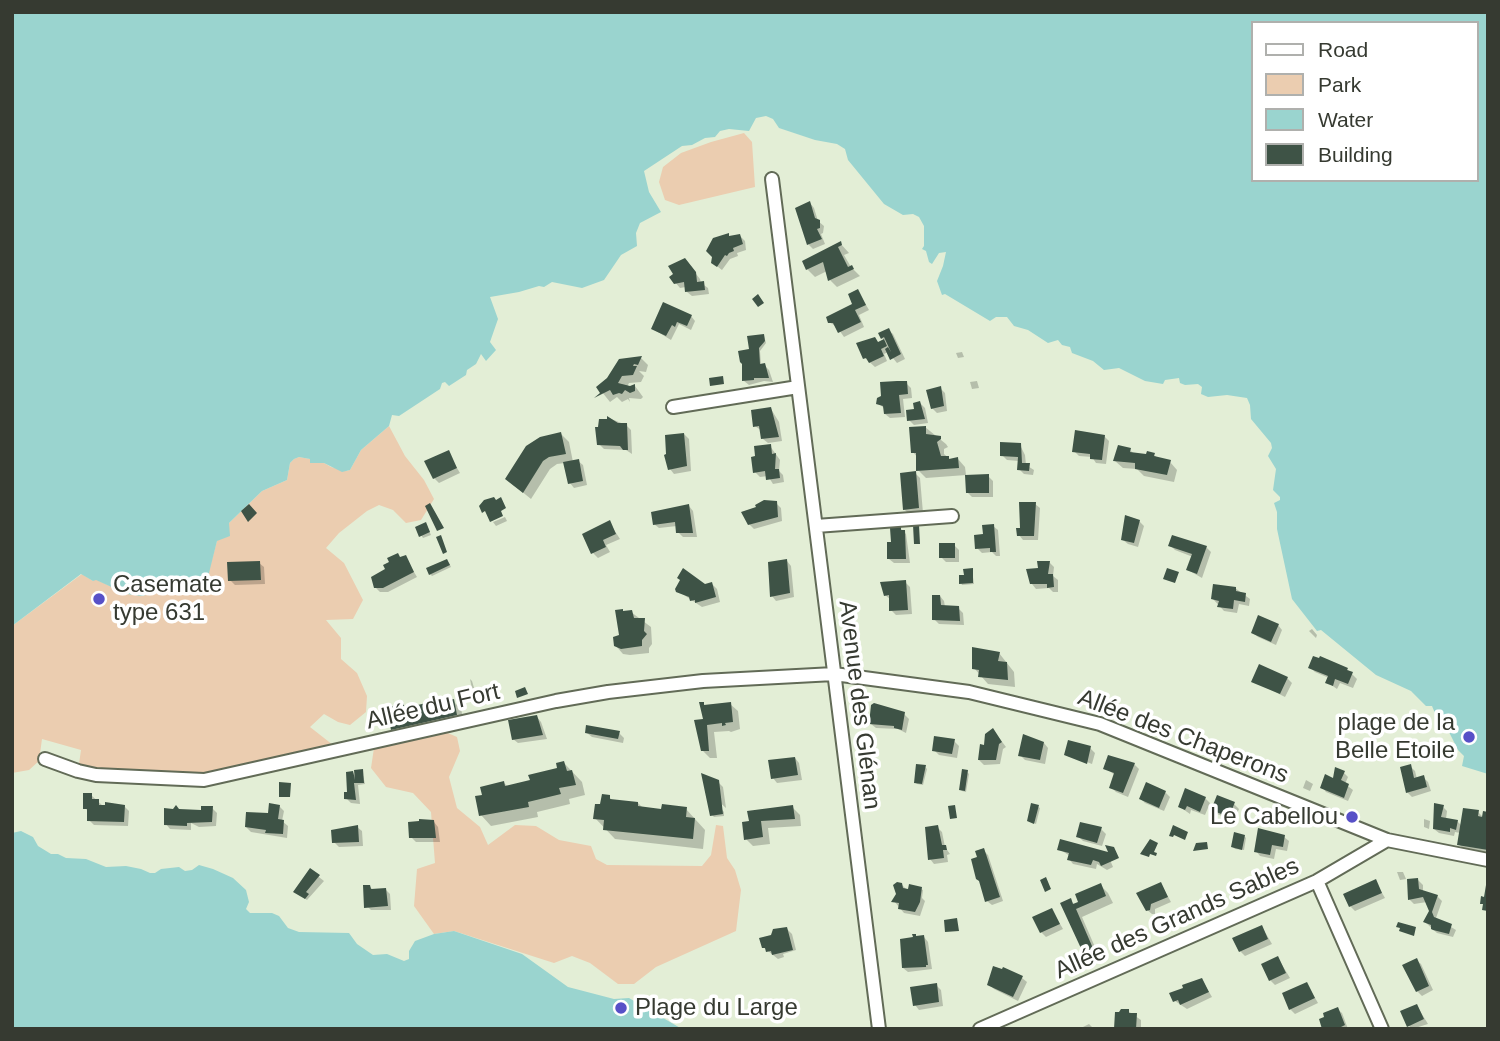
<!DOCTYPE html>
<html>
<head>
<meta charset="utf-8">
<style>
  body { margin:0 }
  #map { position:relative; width:1500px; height:1041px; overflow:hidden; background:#e3eed6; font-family:Arial,sans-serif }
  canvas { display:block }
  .frame { position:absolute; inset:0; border:14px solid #363a31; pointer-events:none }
  .legend { position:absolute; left:1251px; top:21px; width:228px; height:161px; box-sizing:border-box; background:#fff; border:2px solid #afb0ad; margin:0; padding:9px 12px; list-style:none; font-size:21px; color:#363a31 }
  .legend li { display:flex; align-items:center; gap:14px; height:35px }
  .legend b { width:35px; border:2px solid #afb0ad }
</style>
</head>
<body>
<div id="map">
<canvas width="1500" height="1041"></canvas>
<div class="frame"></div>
<ul class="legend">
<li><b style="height:9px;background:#fff"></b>Road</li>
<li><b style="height:19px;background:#ebcdb0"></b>Park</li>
<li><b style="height:19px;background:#9ad4cf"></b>Water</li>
<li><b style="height:19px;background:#3e5346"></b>Building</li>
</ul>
</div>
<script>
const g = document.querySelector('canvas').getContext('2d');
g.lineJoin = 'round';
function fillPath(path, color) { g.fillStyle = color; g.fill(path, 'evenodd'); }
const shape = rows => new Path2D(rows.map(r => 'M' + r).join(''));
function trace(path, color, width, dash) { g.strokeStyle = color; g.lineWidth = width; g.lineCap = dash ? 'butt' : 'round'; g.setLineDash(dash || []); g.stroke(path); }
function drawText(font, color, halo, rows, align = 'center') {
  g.font = font + ' Arial,sans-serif'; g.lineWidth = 7; g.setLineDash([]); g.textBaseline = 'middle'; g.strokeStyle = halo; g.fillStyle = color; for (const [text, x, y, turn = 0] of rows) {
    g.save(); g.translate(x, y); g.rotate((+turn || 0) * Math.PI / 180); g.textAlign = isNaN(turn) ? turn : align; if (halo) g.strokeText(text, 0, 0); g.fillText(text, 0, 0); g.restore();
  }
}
fillPath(shape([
  [744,133,752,142,755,187,679,205,665,200,659,182,663,167,681,153,711,142],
  [389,426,405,456,424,480,434,499,421,520,406,523,393,510,379,505,367,511,339,533,326,548,344,563,363,600,353,619,326,620,341,638,341,659,357,673,367,696,366,712,350,725,338,722,324,714,310,727,333,745,212,774,181,775,94,770,79,764,81,750,42,739,39,761,29,770,12,773,12,626,82,574,93,581,95,579,127,594,142,596,159,591,166,585,207,577,217,541,229,523,262,491,287,480,290,463,294,459,299,457,310,459,310,463,324,463,331,467,346,471,350,470,361,450],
  [443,731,457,737,460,751,449,777,457,808,480,827,488,845,515,825,536,826,559,840,591,846,596,859,607,865,702,866,711,855,716,825,723,826,727,858,735,870,741,890,736,931,656,967,634,984,618,984,590,963,572,956,554,963,454,931,434,934,414,906,417,869,435,863,431,812,413,793,386,787,371,768,374,748]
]), '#ebcdb0');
fillPath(shape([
  [12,12,1488,12,1488,774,1462,766,1464,756,1458,750,1442,718,1437,718,1432,706,1426,706,1411,691,1376,675,1321,630,1317,631,1292,599,1277,529,1277,512,1274,503,1280,500,1280,497,1273,490,1276,469,1268,456,1272,448,1271,443,1251,419,1250,405,1247,398,1227,395,1208,397,1201,394,1202,387,1198,384,1185,385,1180,383,1179,378,1165,380,1163,384,1145,381,1119,368,1104,370,1093,361,1072,353,1070,347,1062,345,1058,340,1048,343,1028,330,1014,326,1007,317,996,317,990,321,945,294,942,295,937,281,943,266,946,252,939,253,932,264,929,262,926,251,922,249,924,246,924,226,919,217,913,214,903,215,884,204,848,160,845,149,837,144,815,140,779,128,773,119,766,116,756,118,749,131,729,129,720,131,715,137,705,138,692,145,682,146,644,171,649,192,661,212,640,223,636,233,637,246,621,255,604,280,582,288,552,282,544,287,539,286,519,292,490,297,498,319,490,342,496,350,486,361,481,354,476,364,467,370,466,375,449,386,445,382,442,383,440,389,399,416,392,415,389,426,361,450,350,470,342,472,324,463,310,463,310,459,299,457,294,459,290,463,287,480,262,491,229,523,230,536,217,541,208,577,166,585,159,591,142,596,127,594,96,580,93,581,81,574,12,626],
  [1253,23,1477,23,1477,180,1253,180],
  [21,831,33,837,38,846,51,854,58,854,66,858,86,859,106,867,126,866,141,869,150,873,155,873,161,869,179,867,185,871,192,870,199,865,213,869,233,878,246,890,249,902,246,909,250,913,272,913,279,916,288,928,299,932,349,933,357,944,373,955,387,954,404,961,409,959,409,951,415,941,434,934,454,931,522,954,568,987,614,999,629,998,682,1029,12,1029,12,833]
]), '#9ad4cf');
fillPath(shape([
  [810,203,814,208,818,221,824,226,823,233,821,234,825,244,813,249,809,245,797,209],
  [728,235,731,238,740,236,745,241,746,250,737,253,738,256,730,259,722,270,713,263],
  [840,243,849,253,844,255,851,267,860,276,837,287,830,280,827,271,815,277,807,269],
  [689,265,700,279,701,283,708,288,709,294,692,296,687,292,686,287,680,288,675,282],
  [858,291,869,310,859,315,864,327,844,337,837,327,829,322,855,304],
  [691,316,695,321,691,330,679,324,671,340,653,329],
  [888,330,893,334,905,359,897,363,888,352,884,354,887,361,875,367,865,358,885,341,882,338],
  [764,336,766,343,760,351,761,365,764,365,769,370,773,382,764,381,749,385,744,381,751,351],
  [962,352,964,357,958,358,956,353],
  [641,358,648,365,646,372,639,371,644,376,641,382,629,383,627,387,635,386,643,397,641,399,629,398,630,402,628,399,622,402,617,397,610,402,598,387],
  [977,381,979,388,972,389,970,382],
  [906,383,911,388,912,398,903,399,905,417,890,418,885,414,885,409,878,403],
  [940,388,945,393,947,411,937,413,932,408],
  [920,403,925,408,928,423,914,425,909,420],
  [771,409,779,422,782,441,768,443,763,439,762,431,755,426],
  [609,418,626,425,631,430,632,454,626,450,604,449,599,444],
  [925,427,946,444,948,447,944,449,944,454,951,460,958,459,965,467,966,475,926,478,918,470,918,458,913,452],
  [561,434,569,442,573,462,578,461,583,465,587,485,574,488,570,483,565,463,557,464,550,469,531,499,515,486],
  [684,434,689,439,691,471,674,474,670,469],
  [1104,436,1109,441,1106,464,1096,463,1092,457,1079,456,1074,451],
  [1020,445,1025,455,1026,465,1034,470,1033,475,1024,474,1019,469,1019,461,1007,460,1002,455],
  [770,446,780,460,779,471,783,475,784,482,773,484,768,476,760,477,755,472,757,457],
  [1130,450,1134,454,1154,455,1159,459,1170,462,1177,470,1174,482,1144,476,1137,469,1123,468,1115,461],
  [448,453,460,473,439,483,434,478],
  [915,473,920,478,923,513,909,514,904,509],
  [988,476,993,481,993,497,972,497,968,493],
  [776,503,781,508,782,521,754,529,749,524],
  [1035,504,1040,508,1038,540,1023,540,1019,535],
  [689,506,693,511,697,537,683,537,678,532,677,526,659,528,654,524],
  [505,517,507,521,496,526,493,522],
  [1139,521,1144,526,1138,547,1128,544,1123,540],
  [609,522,620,539,606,545,610,552,598,558,593,553,584,534],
  [427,526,431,535,423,538,417,528],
  [993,526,998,530,1000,556,996,556,992,552,982,553,977,548],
  [901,529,906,534,910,563,894,563,889,559,892,544],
  [954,545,959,550,959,562,946,562,941,557],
  [1170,545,1206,547,1211,552,1202,578,1188,570,1193,557,1175,550],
  [405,557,417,577,388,592,380,592,375,587,401,559],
  [787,561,791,566,794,597,776,601,772,596],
  [1049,562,1054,567,1053,576,1058,580,1058,592,1053,592,1049,588,1036,589,1032,584,1040,570],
  [259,563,264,567,265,584,235,585,230,580],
  [449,563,451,567,432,576,430,574],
  [972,570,974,584,962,585,961,583],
  [905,582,910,587,912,614,896,615,891,610,891,600,885,595],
  [712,584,717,589,720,602,702,607,678,591],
  [1235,588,1250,599,1249,606,1239,604,1237,613,1224,611,1213,599],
  [940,596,944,601,945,607,958,608,963,613,964,625,939,624,934,619],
  [631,612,651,627,652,644,649,648,649,653,630,655,623,654,616,646],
  [1278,625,1282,630,1276,645,1258,637,1253,633],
  [1312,629,1317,635,1316,638,1309,631],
  [999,653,1014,672,1015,687,988,684,974,668],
  [1310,667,1347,669,1357,679,1353,688,1340,683,1337,689,1327,682,1329,678,1315,672],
  [1287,678,1292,683,1285,697,1265,687],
  [470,679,472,681,475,691,472,689],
  [453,701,461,709,464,722,400,737,392,729,403,705,407,710],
  [703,704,705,705,730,704,738,711,740,729,731,732,729,731,714,732,717,758,710,758,703,751,705,720],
  [904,714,909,719,906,733,898,729,876,728,871,724],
  [537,717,541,722,547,739,518,743,513,739],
  [587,733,619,733,624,738,623,743,592,737],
  [997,735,1006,747,1003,749,1000,764,984,765,979,760,985,747],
  [954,741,959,746,957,758,939,755,934,750],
  [1044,743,1048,748,1045,764,1025,760,1020,755],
  [1090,748,1095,753,1092,764,1069,755,1069,757,1066,754],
  [795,758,799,763,802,780,777,783,773,778],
  [564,763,582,782,585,795,569,799,570,804,537,812,538,817,491,826,481,815,484,796,504,783,508,787,532,781,559,770],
  [1134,764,1139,769,1128,797,1116,792,1111,787,1115,775,1105,768],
  [1410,766,1415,771,1417,779,1423,777,1428,782,1431,791,1412,797,1407,792],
  [925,767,927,769,923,785,917,784,915,782],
  [362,771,365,784,358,785,360,804,351,803,346,798,353,773,357,777],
  [967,772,969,774,966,792,962,791,960,789],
  [1344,773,1348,777,1345,784,1353,790,1348,801,1326,792,1322,787],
  [1306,780,1313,784,1310,791,1303,788],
  [718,782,723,787,726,808,717,800,715,802,724,812,724,816,714,817,712,815],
  [1165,792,1170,797,1164,811,1145,803,1141,799],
  [91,795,103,806,124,806,129,811,128,826,94,825,89,820,89,812,85,808],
  [609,797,613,801,638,803,643,808,663,811,686,809,705,830,703,849,615,839,595,818],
  [1205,798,1210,803,1205,815,1191,810,1190,814,1180,807],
  [1234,804,1239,809,1234,821,1217,814,1213,809],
  [279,806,284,811,282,821,288,826,287,838,251,832,246,827,269,815],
  [792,807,800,815,801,826,768,828,770,844,753,846,746,839,744,824],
  [1038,807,1040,808,1036,824,1031,822],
  [1443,807,1447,811,1446,819,1457,821,1462,826,1478,812,1484,818,1488,814,1488,855,1466,852,1459,844,1460,833,1455,832,1454,836,1439,833,1434,829],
  [212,808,217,813,216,826,199,827,191,823,191,830,170,829,166,824,173,810,202,812],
  [1424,819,1430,821,1429,829,1424,827],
  [434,822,438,827,440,842,416,842,411,837],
  [357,827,362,831,363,846,339,847,334,842],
  [937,827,942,832,945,847,950,854,947,855,948,862,934,864,930,859],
  [1101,829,1106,834,1102,846,1083,841,1078,836],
  [1244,836,1246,838,1244,850,1235,849,1233,847],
  [1284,837,1289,841,1287,851,1276,849,1274,859,1260,856,1256,851],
  [1059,849,1108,855,1113,867,1107,870,1097,864,1096,869,1073,864,1069,859,1070,856],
  [983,850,988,855,1003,901,992,905,987,901],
  [310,870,324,881,307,900,297,893],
  [1397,872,1403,872,1406,879,1400,880],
  [1418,880,1423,885,1423,892,1437,896,1442,901,1436,918,1456,930,1453,937,1437,933,1425,922,1431,911,1427,902,1414,904,1409,899],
  [1375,881,1385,898,1355,911,1350,906],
  [901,884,909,892,921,889,923,890,922,898,925,901,920,916,904,913,894,901],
  [1161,884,1171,902,1155,909,1155,914,1152,914,1146,909],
  [1100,885,1108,893,1113,903,1082,917,1101,961,1094,964,1086,956,1070,900,1075,905,1080,903],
  [370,887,374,891,386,890,390,894,391,910,371,910,366,905],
  [1052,910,1063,929,1046,937,1041,932],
  [1262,927,1272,944,1245,956,1240,951],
  [787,929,792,934,796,950,783,954,784,957,778,959,763,947],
  [924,937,928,942,932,969,908,972,903,968],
  [1278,958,1290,978,1275,985,1270,980],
  [1416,960,1421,964,1433,990,1422,996,1417,991],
  [1022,978,1027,982,1018,1001,994,989,989,984],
  [1202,980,1212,997,1187,1009,1175,1001],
  [1307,984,1318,1003,1295,1014,1290,1009],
  [936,985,941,990,943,1006,919,1010,915,1005],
  [1417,1006,1428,1024,1412,1029,1409,1026],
  [1337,1009,1342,1013,1348,1029,1325,1029],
  [1128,1011,1141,1020,1141,1029,1116,1029],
  [1089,1024,1094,1029,1082,1029,1081,1028]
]), '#0003');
fillPath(shape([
  [810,201,815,218,820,220,820,228,817,229,822,239,807,245,795,208],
  [729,233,729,236,740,234,743,244,733,248,734,251,729,253,727,256,725,255,717,267,711,263,712,257,706,251,713,238],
  [841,241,842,245,838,247,848,267,852,265,854,269,828,281,823,262,806,270,802,261],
  [685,258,696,272,697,282,704,281,705,290,685,292,684,282,674,284,669,277,673,274,668,266],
  [858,289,866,305,855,310,861,322,838,333,833,323,828,323,826,317,852,304,848,294],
  [758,294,764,303,758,307,752,299],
  [663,302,692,315,687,326,677,322,675,327,672,325,666,336,651,329],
  [889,328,901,354,890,360,885,349,888,347,891,352,884,337,881,339,878,333],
  [764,334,765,341,759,348,760,364,765,363,769,378,754,378,754,380,742,381,742,364,740,362,738,351,749,349,747,336],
  [875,337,878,342,884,339,887,346,881,349,884,356,869,363,866,358,863,359,856,343],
  [642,356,638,365,634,364,633,366,637,366,633,375,622,376,618,383,630,386,635,384,635,391,630,393,625,390,622,394,619,393,613,395,610,390,594,398,600,393,596,387,607,378,619,359],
  [723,376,724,384,710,386,709,378],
  [897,381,907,381,908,394,899,395,901,413,884,414,883,406,876,404,877,398,881,396,880,382],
  [941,386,944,406,931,409,926,390],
  [920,401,925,419,907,421,906,410,914,409,913,403],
  [771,407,779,437,761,439,759,426,753,427,751,410],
  [607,416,618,423,627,423,628,450,623,450,620,446,597,445,595,427,598,427,599,419,607,419],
  [926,426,926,434,941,436,941,439,937,442,941,456,949,456,949,459,958,457,959,468,916,471,916,453,911,453,909,427],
  [1075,430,1105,435,1102,460,1090,459,1090,454,1072,452],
  [561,432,566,454,549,457,543,461,523,493,505,479,526,446,540,437],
  [684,433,687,466,668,470,664,455,666,454,665,435],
  [1000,442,1021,443,1022,463,1030,463,1029,471,1017,470,1018,457,1000,456],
  [771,444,772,454,776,453,775,469,779,469,780,478,766,480,765,471,753,473,751,457,755,456,754,446],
  [1118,445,1131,448,1130,452,1146,454,1147,451,1155,453,1154,456,1171,460,1167,475,1135,469,1135,463,1113,461],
  [449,450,457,468,433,479,424,461],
  [579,459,583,481,568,484,563,462],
  [916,471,919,508,903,510,900,473],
  [989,474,989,493,966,493,965,475],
  [494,497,496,500,501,497,506,508,501,511,503,516,490,522,485,511,482,513,479,506,484,500],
  [764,500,777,501,778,517,748,525,741,512,756,507,755,505],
  [1019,502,1036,502,1034,536,1017,536,1016,528,1020,528],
  [430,503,444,528,437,531,425,506],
  [249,504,257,513,248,522,241,511],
  [689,504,693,533,676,533,675,522,653,525,651,512],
  [1125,515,1140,520,1134,543,1121,540],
  [610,520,616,534,603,540,606,547,591,554,582,534],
  [426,522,430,532,419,537,415,527],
  [994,524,996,552,990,552,990,548,975,549,974,535,983,534,982,525],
  [913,525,919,525,920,544,914,544],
  [901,527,901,530,905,530,906,559,887,559,887,542,891,542,890,528],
  [441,535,447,552,443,554,436,537],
  [1172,535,1207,546,1197,574,1186,570,1192,554,1168,546],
  [939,543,955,543,955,558,939,558],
  [398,553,400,557,406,555,414,572,383,588,374,588,371,577,385,569,383,565,389,562,387,558],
  [447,559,450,565,429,575,426,568],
  [787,559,790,593,770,597,768,562],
  [260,561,261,580,228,581,227,562],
  [1037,561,1050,561,1048,574,1053,574,1054,587,1047,588,1047,584,1030,584,1026,569,1038,568],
  [683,568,705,584,712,582,716,597,695,603,695,600,690,601,689,597,676,592,675,589,680,580,677,578],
  [973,568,973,583,959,584,959,575,964,575,963,569],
  [1167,568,1179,572,1175,583,1163,579],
  [906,580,908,610,889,611,889,595,884,596,880,582],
  [1213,584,1236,587,1236,591,1246,593,1245,602,1234,600,1233,609,1217,607,1219,601,1211,599],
  [932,595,940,595,941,605,959,606,960,621,932,620],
  [623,609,623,611,632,610,634,618,645,618,644,631,647,634,642,640,642,646,621,649,614,646,613,637,619,635,615,610],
  [1258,615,1279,624,1271,642,1251,633],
  [972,647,1000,652,998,661,1007,662,1008,680,978,677,979,670,972,669],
  [1313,656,1319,658,1320,656,1348,668,1347,670,1353,672,1348,684,1335,679,1333,686,1325,683,1328,676,1308,668],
  [1259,664,1288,677,1280,694,1251,682],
  [525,687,528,694,517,698,515,691],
  [443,699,444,701,454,699,457,715,391,730,386,708,403,703,405,708],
  [699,702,704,702,704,705,731,702,733,722,725,723,726,725,722,726,722,723,707,725,709,751,701,751,694,720,703,719],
  [874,703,905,712,902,730,894,728,894,726,869,724,871,705],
  [537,715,543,735,512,740,508,720],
  [586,725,620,731,618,739,585,733],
  [993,728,1002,742,999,744,996,760,978,760,980,744,984,745,985,734],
  [1023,734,1044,742,1040,760,1018,756],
  [934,736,955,739,952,754,932,751],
  [1068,740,1091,746,1087,764,1064,755],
  [1108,755,1135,763,1123,793,1109,788,1114,773,1103,769],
  [795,757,798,775,771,779,768,760],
  [564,761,567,771,572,770,576,785,559,788,561,794,528,802,529,807,479,816,475,796,482,795,480,787,504,781,505,786,530,780,528,775,557,768,556,763],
  [916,764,926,765,922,784,914,783],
  [1411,764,1414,778,1424,775,1427,787,1406,793,1400,767],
  [1335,767,1345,771,1341,780,1349,784,1344,798,1320,788,1325,774,1333,778],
  [363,769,364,783,354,783,356,800,344,799,344,792,347,792,346,772,353,771,355,780,354,770],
  [962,769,968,770,965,791,959,790],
  [701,773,719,780,723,814,710,816],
  [279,782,291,783,290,797,279,797],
  [1146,782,1166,791,1159,808,1139,799],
  [1185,788,1206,797,1200,812,1187,806,1185,810,1178,807],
  [83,793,92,793,92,799,99,799,99,805,105,805,105,802,125,805,124,822,87,821,87,809,83,809],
  [602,794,610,795,610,799,638,802,638,806,661,809,662,804,687,807,686,817,695,818,693,839,603,830,604,820,593,819,595,804,600,804],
  [1217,795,1235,802,1229,817,1211,810],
  [269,803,280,805,278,819,284,820,283,834,265,833,266,830,245,827,246,812,268,813],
  [1031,803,1039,805,1034,824,1027,821],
  [1434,803,1444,805,1441,817,1458,820,1456,830,1450,828,1450,832,1433,829],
  [176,805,179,809,201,810,201,806,213,806,212,822,187,823,187,826,164,825,164,808,173,809],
  [793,805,795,819,761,821,763,837,744,840,742,822,749,821,747,811],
  [955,805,957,818,950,819,948,806],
  [1463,808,1479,810,1478,816,1482,817,1483,811,1488,812,1488,850,1457,845],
  [419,819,434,820,436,838,409,838,408,822,419,821],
  [1080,822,1102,827,1097,843,1076,837],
  [358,825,359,842,332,843,331,830],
  [938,825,942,845,946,845,947,850,943,850,944,858,928,860,925,827],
  [1173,825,1188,832,1185,840,1174,835,1173,837,1169,836],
  [1258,828,1285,835,1283,847,1272,845,1270,855,1254,852],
  [1234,832,1245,835,1242,850,1231,847],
  [1060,839,1108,852,1105,845,1114,847,1119,858,1101,866,1099,862,1093,860,1091,865,1067,860,1069,853,1057,850],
  [1150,839,1158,843,1154,852,1157,853,1156,856,1150,854,1149,857,1140,854],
  [1207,842,1208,849,1193,851,1196,843],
  [984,848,1000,897,985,902,979,881,976,879,971,859,977,857,975,851],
  [310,868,320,875,306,892,309,894,305,899,293,892],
  [1046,877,1051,889,1045,892,1040,880],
  [1418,878,1419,889,1438,895,1432,912,1434,917,1452,924,1449,934,1433,930,1431,929,1431,925,1423,922,1429,911,1423,897,1408,900,1407,879],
  [1376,879,1382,893,1349,907,1343,894],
  [897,882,902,883,903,888,908,889,909,884,922,887,920,902,915,912,898,909,899,903,891,902,896,894,893,885],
  [1161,882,1168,897,1151,904,1150,910,1146,911,1136,893],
  [1101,883,1106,896,1076,909,1095,953,1085,957,1060,903,1071,898,1073,904,1078,902,1075,894],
  [363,885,370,885,371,889,386,888,388,906,364,908],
  [1486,885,1488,885,1488,911,1482,910,1483,904,1480,904,1481,896,1484,897],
  [1052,908,1060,924,1040,933,1032,917],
  [957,918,959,931,945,932,944,920],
  [1398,922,1416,927,1414,936,1399,931,1400,928,1396,927],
  [1262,925,1268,939,1239,952,1232,938],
  [787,927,793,950,772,955,771,951,766,952,765,948,762,948,759,938,771,935,773,929],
  [912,934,916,934,916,936,924,935,928,965,926,965,926,967,902,968,900,939,913,937],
  [1278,956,1286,973,1269,981,1261,964],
  [1417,958,1429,986,1416,992,1402,965],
  [993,966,1002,969,1003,967,1023,976,1013,997,987,985],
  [1202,978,1209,992,1180,1005,1178,1000,1173,1002,1169,993,1183,988,1182,985],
  [1307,982,1315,998,1289,1010,1282,993],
  [937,983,939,1002,913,1006,910,987],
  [1417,1004,1424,1019,1407,1027,1400,1011],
  [1338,1007,1345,1025,1337,1029,1322,1029,1319,1019,1324,1017,1323,1013],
  [1121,1009,1129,1009,1129,1013,1137,1013,1136,1029,1114,1029,1115,1012,1119,1012]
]), '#3e5346');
const street = shape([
  [772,179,879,1029],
  [673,407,798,387],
  [816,526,952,516],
  [45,759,78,771,96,775,204,780,556,701,608,692,703,681,834,674,969,692,1100,724,1387,840,1488,860],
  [1317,881,1382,1029],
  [980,1029,1317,881,1387,840]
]);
trace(street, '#626b57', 16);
trace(street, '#fff', 12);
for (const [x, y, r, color] of [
  [99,599,7,"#5750c7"],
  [1469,737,7,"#5750c7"],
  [1352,817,7,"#5750c7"],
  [621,1008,7,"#5750c7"]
]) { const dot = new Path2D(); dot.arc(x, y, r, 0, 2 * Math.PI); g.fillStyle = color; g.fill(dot); trace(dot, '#fff', 2.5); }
drawText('24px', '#363a31', '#fff', [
  ["Casemate",113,585],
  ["type 631",113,613],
  ["plage de la",1455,723,"right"],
  ["Belle Etoile",1455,751,"right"],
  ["Le Cabellou",1338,817,"right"],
  ["Plage du Large",635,1008]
], 'left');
drawText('24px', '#363a31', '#fff', [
  ["Avenue des Glénan",859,705,83],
  ["Allée du Fort",433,707,-13],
  ["Allée des Chaperons",1183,737,21],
  ["Allée des Grands Sables",1177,919,-24]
]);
</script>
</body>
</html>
